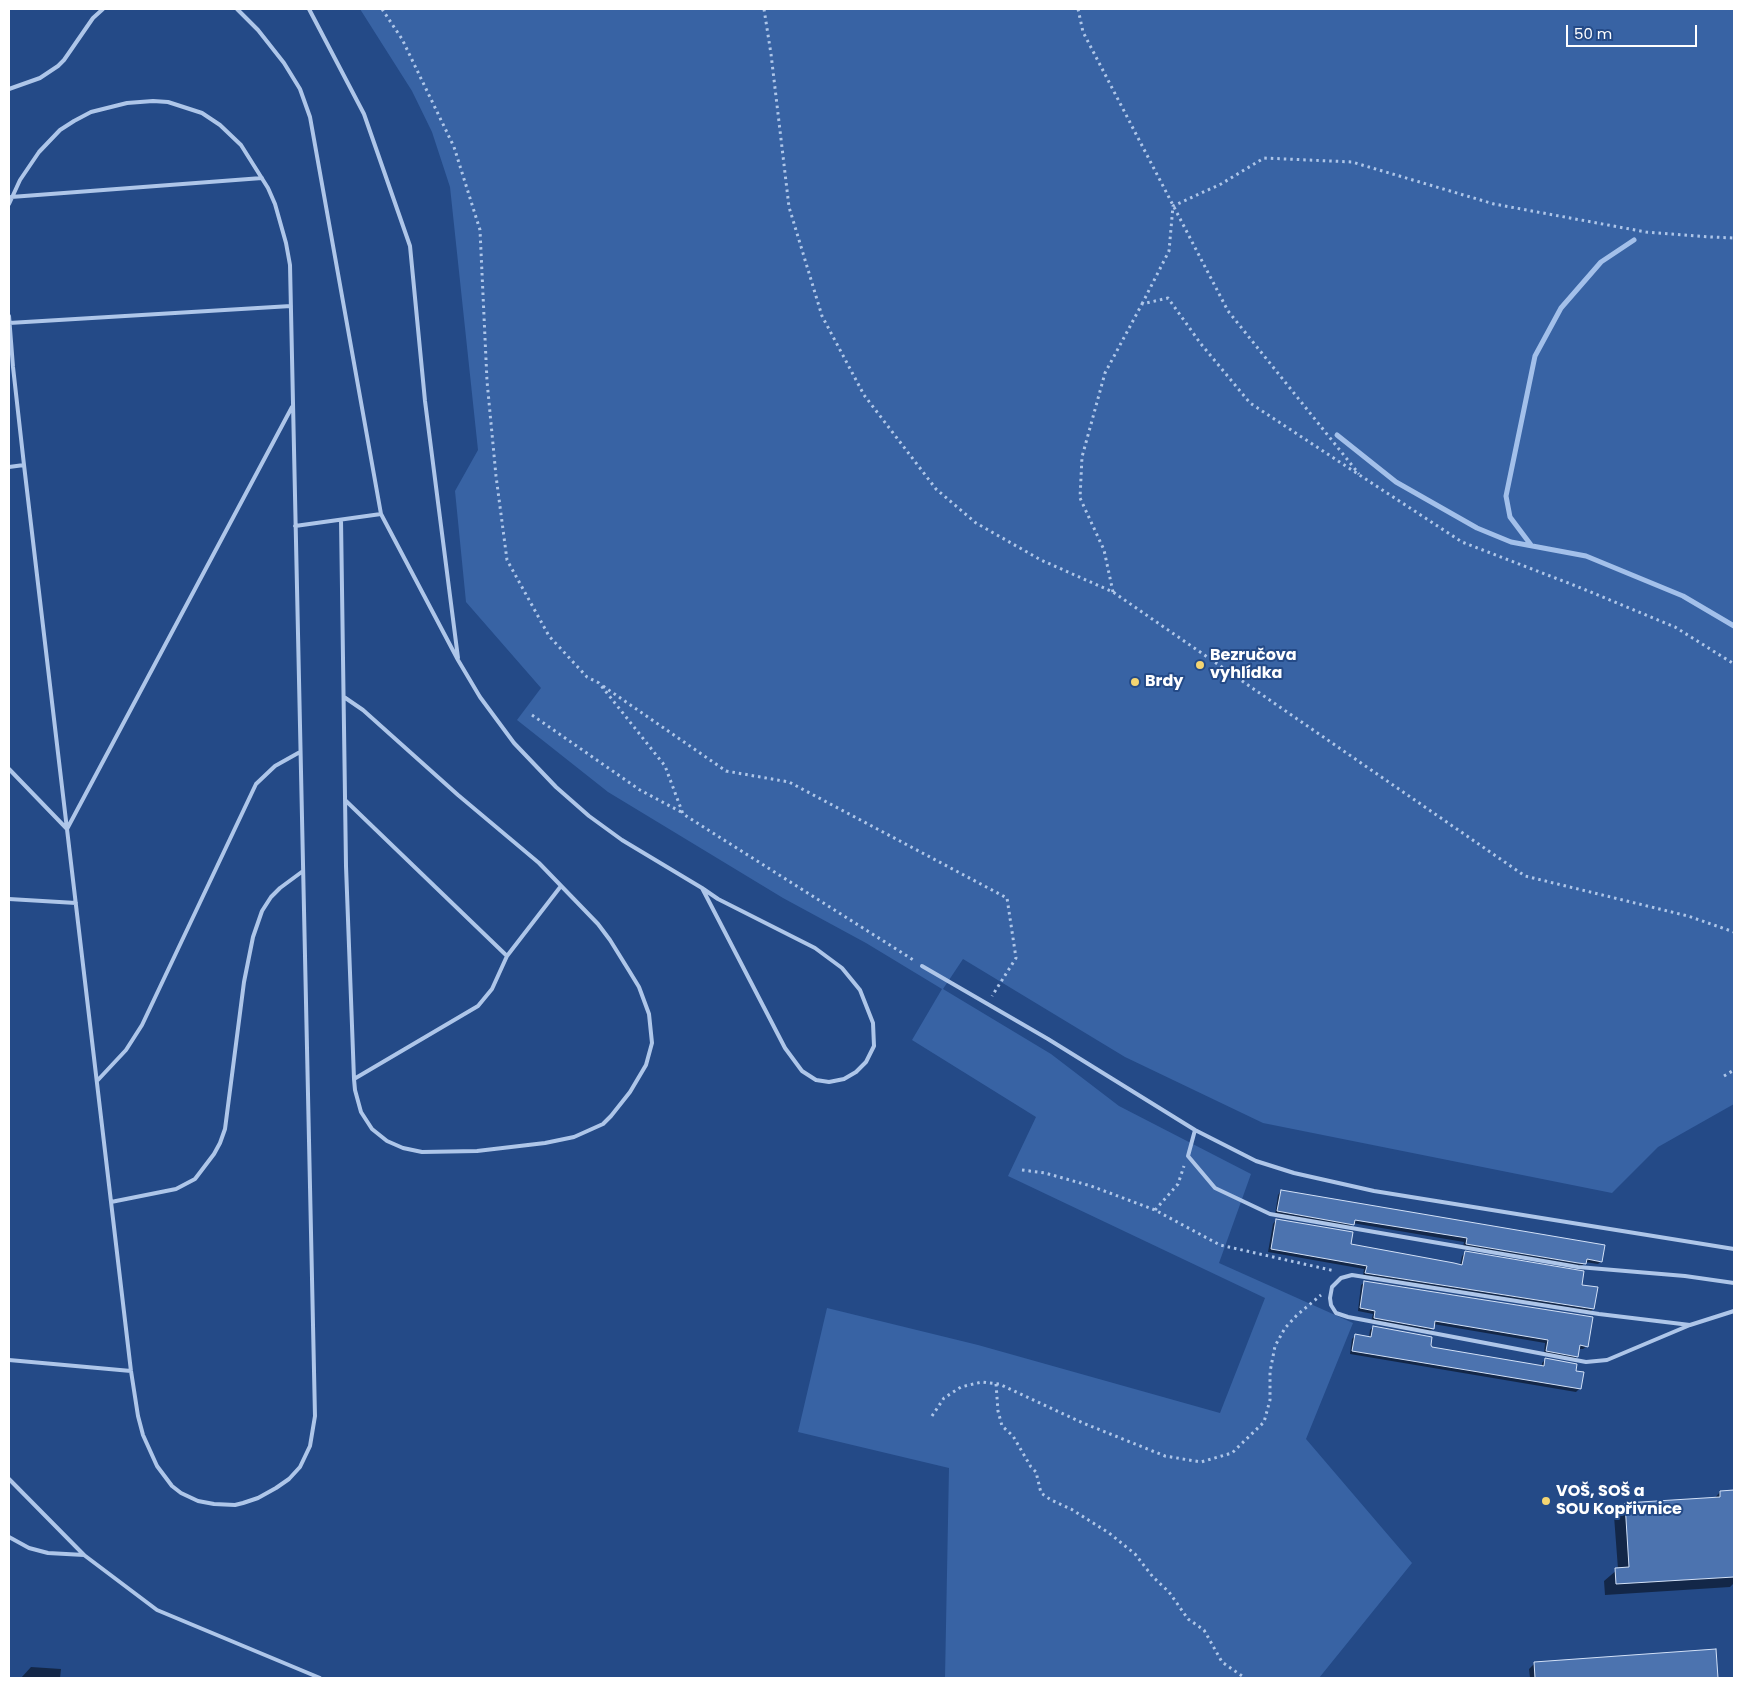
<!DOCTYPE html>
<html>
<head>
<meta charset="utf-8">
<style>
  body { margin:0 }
  #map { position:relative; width:1743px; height:1687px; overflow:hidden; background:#244a87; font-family:Poppins,sans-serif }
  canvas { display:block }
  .frame { position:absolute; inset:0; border:10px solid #fff; pointer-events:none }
  .scale { position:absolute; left:1566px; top:25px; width:131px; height:22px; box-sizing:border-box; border:2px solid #fff; border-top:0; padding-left:6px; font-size:15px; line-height:18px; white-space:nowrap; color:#fff; -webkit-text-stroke:4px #244a87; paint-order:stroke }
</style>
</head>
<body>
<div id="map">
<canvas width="1743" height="1687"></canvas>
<div class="frame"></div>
<div class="scale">50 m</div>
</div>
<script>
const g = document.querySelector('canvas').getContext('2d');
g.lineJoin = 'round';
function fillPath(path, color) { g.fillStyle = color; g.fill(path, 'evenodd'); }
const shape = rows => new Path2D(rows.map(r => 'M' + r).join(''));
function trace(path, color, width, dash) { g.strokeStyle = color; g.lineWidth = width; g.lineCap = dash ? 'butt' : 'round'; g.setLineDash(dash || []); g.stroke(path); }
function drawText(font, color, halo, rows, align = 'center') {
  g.font = font + ' Poppins,sans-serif'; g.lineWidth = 4; g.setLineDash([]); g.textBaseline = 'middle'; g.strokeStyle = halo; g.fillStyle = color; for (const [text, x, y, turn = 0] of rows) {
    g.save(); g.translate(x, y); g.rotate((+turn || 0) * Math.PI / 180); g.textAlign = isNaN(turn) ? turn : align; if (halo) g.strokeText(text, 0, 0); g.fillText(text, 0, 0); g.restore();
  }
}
fillPath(shape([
  [360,9,1734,9,1734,1104,1658,1147,1612,1193,1263,1123,1125,1057,963,959,943,989,1051,1054,1119,1106,1251,1174,1219,1263,1353,1323,1306,1439,1412,1563,1319,1678,945,1678,949,1468,798,1432,827,1308,978,1345,1220,1413,1265,1298,1008,1176,1036,1117,912,1040,942,989,866,943,783,898,608,792,517,720,541,688,466,602,455,491,478,450,450,187,432,132,412,91]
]), '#3863a4');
fillPath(shape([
  [1281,1191,1601,1261,1598,1264,1585,1262,1581,1267,1463,1247,1464,1242,1358,1224,1353,1223,1349,1227,1275,1215,1278,1195],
  [1276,1220,1349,1245,1460,1265,1462,1256,1465,1253,1581,1286,1597,1288,1593,1309,1590,1312,1363,1276,1364,1269,1268,1252,1273,1224],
  [1365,1282,1587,1346,1583,1349,1578,1349,1577,1356,1574,1360,1544,1354,1545,1343,1433,1324,1432,1329,1429,1332,1371,1321,1373,1314,1358,1311,1361,1285],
  [1373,1327,1429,1346,1432,1348,1542,1367,1542,1363,1546,1359,1575,1372,1580,1388,1576,1392,1350,1354,1352,1339,1356,1335,1369,1338,1370,1330],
  [1734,1491,1734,1583,1730,1587,1605,1595,1604,1581,1618,1569,1614,1516,1625,1505,1714,1499,1720,1492],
  [1715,1650,1717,1678,1530,1678,1529,1669,1535,1663],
  [31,1667,61,1669,60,1678,21,1678]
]), '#0007');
trace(shape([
  [1337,435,1396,482,1477,528,1511,542,1586,556,1683,596,1734,626],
  [1531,545,1510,517,1506,496,1535,356,1561,308,1601,262,1634,240]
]), '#a3c0ea', 5);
const building = shape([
  [1281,1190,1605,1245,1602,1262,1587,1259,1586,1264,1578,1263,1466,1244,1467,1238,1361,1221,1355,1220,1354,1225,1277,1211,1281,1190],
  [1276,1219,1353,1232,1351,1244,1454,1263,1462,1265,1465,1251,1584,1271,1582,1285,1598,1287,1594,1309,1365,1273,1367,1266,1271,1249,1276,1219],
  [1364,1281,1593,1317,1588,1347,1580,1345,1578,1357,1546,1351,1548,1340,1435,1321,1434,1329,1374,1318,1375,1311,1360,1308,1364,1281],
  [1373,1326,1432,1337,1431,1345,1432,1347,1544,1366,1545,1358,1577,1364,1576,1371,1584,1372,1581,1389,1352,1351,1355,1334,1371,1337,1373,1326],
  [1734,1490,1734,1577,1616,1584,1615,1568,1629,1567,1625,1503,1720,1497,1720,1491,1734,1490],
  [1716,1649,1718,1678,1535,1678,1534,1662,1716,1649]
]);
fillPath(building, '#4c73af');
trace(building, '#d3e1f7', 1);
trace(shape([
  [382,9,402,39,454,147,480,230,487,381,496,476,507,560,549,636,587,677,599,683,665,766,683,814,915,961],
  [764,9,771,54,789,207,822,316,864,395,936,489,976,523,1041,560,1113,592,1525,876,1688,916,1734,932],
  [1078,9,1083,32,1228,311,1359,474],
  [1142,304,1169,251,1173,206,1221,184,1264,158,1352,162,1494,204,1646,232,1711,237,1734,238],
  [1113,592,1104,550,1080,498,1082,457,1105,373,1142,304,1168,298,1201,344,1250,403,1361,476,1462,542,1576,586,1675,627,1734,664],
  [603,686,726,771,789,782,1007,898,1016,958,992,996],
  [532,715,640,790,683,813],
  [1724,1076,1734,1070],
  [1022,1170,1045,1173,1091,1186,1155,1210,1220,1245,1335,1271],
  [1155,1210,1178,1184,1184,1166],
  [996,1384,998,1411,1002,1426,1013,1436,1031,1467,1036,1472,1041,1493,1051,1500,1071,1509,1109,1533,1135,1554,1153,1577,1169,1592,1188,1619,1204,1630,1222,1662,1245,1678],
  [932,1416,944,1398,961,1387,982,1382,999,1384,1083,1423,1165,1456,1201,1462,1232,1453,1264,1422,1270,1400,1270,1372,1275,1346,1285,1328,1297,1315,1321,1295]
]), '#aec6e9', 3, [2.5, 4]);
trace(shape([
  [237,9,258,30,284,63,300,89,310,117,381,514,458,660,480,697,514,743,556,787,589,816,622,840,702,888,718,899,815,948,842,968,860,990,873,1023,874,1046,866,1062,856,1072,844,1079,829,1082,816,1080,802,1071,785,1048,702,888],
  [309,9,364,114,410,246,425,401,458,658],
  [9,89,40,78,58,66,64,60,93,18,103,9],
  [11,197,262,178],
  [9,204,20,180,39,152,60,130,74,121,91,112,127,103,153,101,168,102,202,113,220,125,241,145,268,188,275,204,286,243,290,265,315,1416,310,1446,300,1467,289,1479,276,1488,258,1498,243,1503,235,1505,214,1504,198,1501,181,1493,172,1486,157,1466,143,1435,138,1416,131,1371,24,465,13,367,9,316],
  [9,323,291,306],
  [9,467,24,465],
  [341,520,346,866,354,1079,355,1090,361,1112,372,1129,387,1141,403,1148,422,1152,477,1151,545,1143,574,1137,603,1124,611,1116,630,1092,646,1065,652,1043,649,1014,639,987,628,969,610,940,598,924,539,863,458,795,363,710,344,697],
  [295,526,381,514],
  [9,769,67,829,292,407],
  [345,800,507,956],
  [9,899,76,903],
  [922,966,1048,1039,1195,1130,1256,1161,1294,1173,1374,1191,1734,1249],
  [354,1079,478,1006,492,989,507,956,561,886],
  [97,1081,126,1050,142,1025,256,784,275,766,300,752],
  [1195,1130,1188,1156,1215,1188,1270,1214,1578,1267,1685,1276,1734,1283],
  [111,1202,176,1189,195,1179,214,1154,220,1143,225,1129,244,982,253,937,262,911,271,897,280,888,303,871],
  [1690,1325,1599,1314,1352,1275,1341,1278,1332,1287,1330,1298,1331,1305,1336,1313,1348,1317,1586,1362,1607,1360,1690,1325,1734,1311],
  [9,1360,131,1371],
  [9,1479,84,1555,157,1610,320,1678],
  [9,1537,29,1548,48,1553,84,1555]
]), '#aec6e9', 4);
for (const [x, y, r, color] of [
  [1200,665,5,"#f4d572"],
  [1135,682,5,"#f4d572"],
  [1546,1501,5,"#f4d572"]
]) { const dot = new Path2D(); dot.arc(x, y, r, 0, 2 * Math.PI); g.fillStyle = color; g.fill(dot); trace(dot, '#244a87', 2); }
drawText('bold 16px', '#fff', '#244a87', [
  ["Bezručova",1210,656],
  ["vyhlídka",1210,674],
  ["Brdy",1145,682],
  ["VOŠ, SOŠ a",1556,1492],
  ["SOU Kopřivnice",1556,1510]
], 'left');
</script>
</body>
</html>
